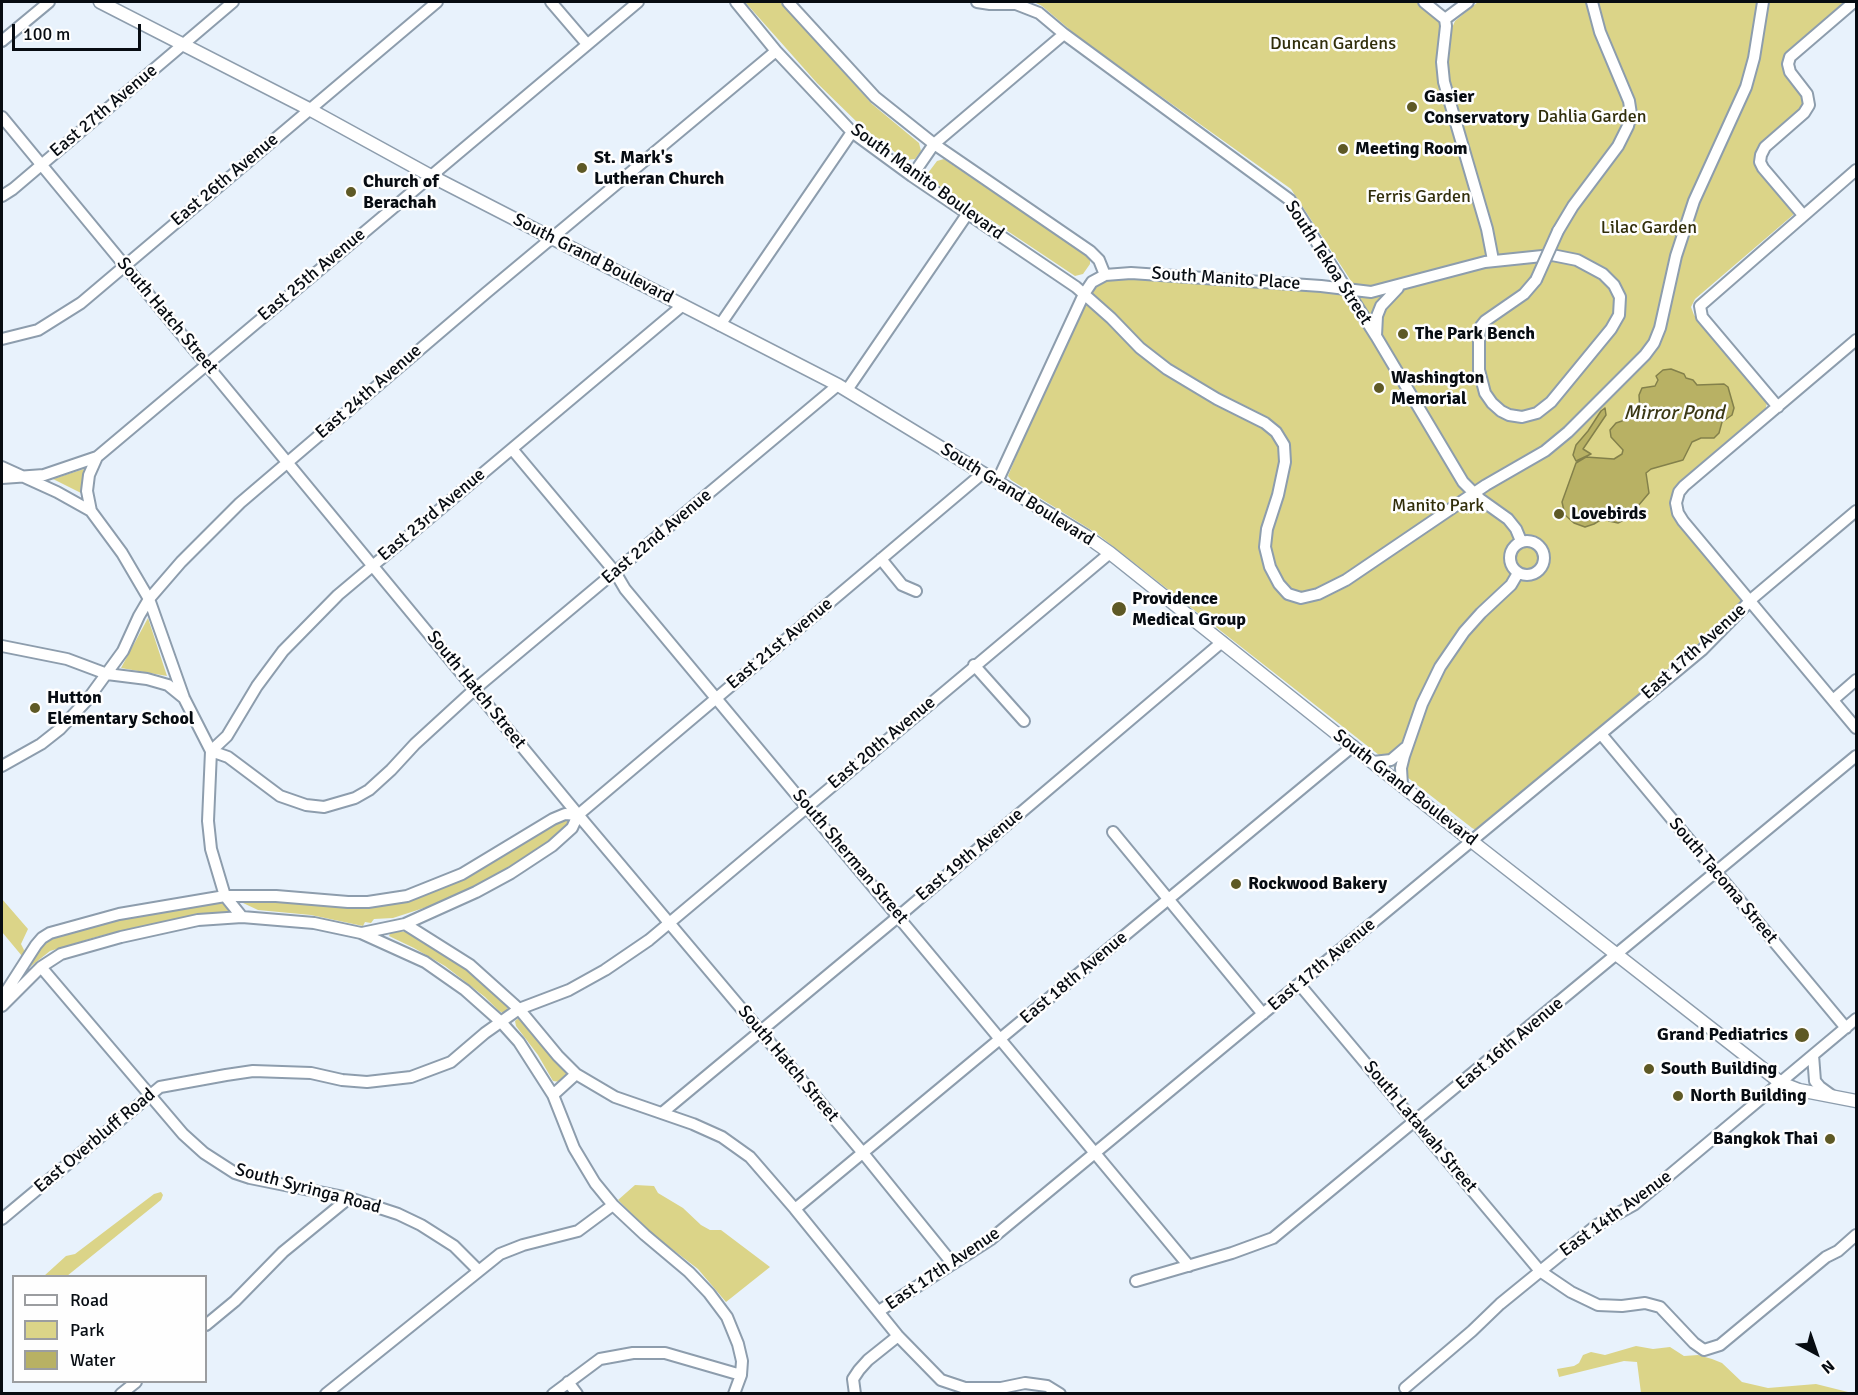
<!DOCTYPE html>
<html>
<head>
<meta charset="utf-8">
<style>
  body { margin:0 }
  #map { position:relative; width:1858px; height:1395px; overflow:hidden; background:#e8f2fc; font-family:Signika,sans-serif }
  canvas { display:block }
  .frame { position:absolute; inset:0; border:3px solid #070c12; pointer-events:none }
  .legend { position:absolute; left:12px; top:1275px; width:195px; height:108px; box-sizing:border-box; background:#fefefe; border:2px solid #9b9da0; margin:0; padding:8px 10px; list-style:none; font-size:18px; color:#070c12 }
  .legend li { display:flex; align-items:center; gap:12px; height:30px }
  .legend b { width:30px; border:2px solid #9b9da0 }
  .north { position:absolute; left:1786px; top:1323px; width:60px; height:60px; -webkit-text-stroke:4px #fefefe; paint-order:stroke; rotate:140deg; font-size:16px; font-weight:700; line-height:24px; text-align:center; color:#070c12 }
  .north::after { content:''; display:block; margin:auto; width:21px; height:27px; background:#070c12; clip-path:polygon(50% 0,100% 100%,50% 72%,0 100%) }
  .scale { position:absolute; left:12px; top:24px; width:129px; height:27px; box-sizing:border-box; border:3px solid #070c12; border-top:0; padding-left:8px; font-size:18px; line-height:21px; white-space:nowrap; color:#070c12; -webkit-text-stroke:4px #fefefe; paint-order:stroke }
</style>
</head>
<body>
<div id="map">
<canvas width="1858" height="1395"></canvas>
<div class="frame"></div>
<ul class="legend">
<li><b style="height:8px;background:#fff"></b>Road</li>
<li><b style="height:16px;background:#dbd488"></b>Park</li>
<li><b style="height:16px;background:#b8b164"></b>Water</li>
</ul>
<div class="north">N</div>
<div class="scale">100 m</div>
</div>
<script>
const g = document.querySelector('canvas').getContext('2d');
g.lineJoin = 'round';
function fillPath(path, color) { g.fillStyle = color; g.fill(path, 'evenodd'); }
const shape = rows => new Path2D(rows.map(r => 'M' + r).join(''));
function trace(path, color, width, dash) { g.strokeStyle = color; g.lineWidth = width; g.lineCap = dash ? 'butt' : 'round'; g.setLineDash(dash || []); g.stroke(path); }
function drawText(font, color, halo, rows, align = 'center') {
  g.font = font + ' Signika,sans-serif'; g.lineWidth = 5; g.setLineDash([]); g.textBaseline = 'middle'; g.strokeStyle = halo; g.fillStyle = color; for (const [text, x, y, turn = 0] of rows) {
    g.save(); g.translate(x, y); g.rotate((+turn || 0) * Math.PI / 180); g.textAlign = isNaN(turn) ? turn : align; if (halo) g.strokeText(text, 0, 0); g.fillText(text, 0, 0); g.restore();
  }
}
fillPath(shape([
  [745,2,780,2,872,104,919,143,921,151,915,159,905,160,860,125,817,83],
  [1034,2,1417,2,1452,28,1455,21,1478,2,1847,2,1787,53,1783,58,1783,69,1802,94,1803,106,1761,143,1754,156,1758,169,1794,212,1793,215,1695,299,1691,307,1694,315,1767,403,1765,411,1679,484,1672,496,1671,504,1743,600,1742,602,1703,642,1480,828,1476,830,1472,828,1096,533,1011,480,1008,476,1045,387,1092,289,1101,280,1119,276,1334,292,1342,295,1355,287,1291,189,1131,75,1076,35,1042,6],
  [944,159,1090,258,1090,264,1083,274,1075,276,931,180,928,173,937,161],
  [84,469,81,493,53,479],
  [148,618,167,676,121,668],
  [561,817,569,819,570,822,568,827,517,863,473,888,439,903,393,918,374,919,371,923,365,922,363,926,311,915,258,910,243,903,269,900,375,905,500,857,528,840],
  [2,899,28,929,21,944,25,952,22,956,2,932],
  [221,901,224,902,229,909,226,914,136,927,96,937,50,951,30,967,29,965,44,942,50,938,115,919],
  [391,931,411,932,465,967,508,1005,507,1011,503,1013,499,1011,485,997,445,966,414,948,389,936],
  [520,1017,546,1050,568,1072,560,1082,553,1081,538,1055,516,1026,515,1021],
  [635,1185,654,1186,658,1193,683,1208,701,1225,710,1230,721,1230,770,1267,726,1302,698,1269,655,1236,618,1200],
  [161,1192,163,1195,161,1200,67,1276,44,1276,66,1256,75,1254,154,1194],
  [1636,1346,1653,1349,1670,1347,1684,1356,1698,1355,1712,1359,1722,1363,1742,1382,1768,1388,1816,1384,1852,1393,1641,1393,1637,1362,1624,1361,1559,1377,1557,1369,1574,1366,1579,1363,1583,1355,1591,1352,1605,1355]
]), '#dbd488');
const water = shape([
  [1671,369,1684,374,1686,378,1693,380,1697,385,1724,384,1728,387,1734,408,1732,415,1722,422,1719,433,1714,438,1701,438,1692,442,1683,460,1651,469,1646,473,1649,493,1638,506,1635,514,1618,523,1609,521,1605,517,1594,524,1585,527,1574,523,1565,515,1562,502,1576,463,1586,457,1614,459,1622,454,1623,450,1611,437,1610,430,1616,423,1622,421,1627,415,1638,416,1640,412,1639,395,1642,388,1655,386,1658,380,1656,376,1663,370,1671,369],
  [1605,408,1606,415,1583,449,1591,454,1576,461,1573,455,1576,445,1588,431,1601,411,1605,408]
]);
fillPath(water, '#b8b164');
trace(water, '#83804b', 1.5);
const minor = shape([
  [551,2,587,44],
  [736,2,776,51,852,132,912,176,1076,287,1111,318,1140,348,1167,369,1217,399,1265,423,1276,432,1284,445,1285,462,1278,495,1267,529,1265,547,1270,567,1279,584,1288,594,1301,598,1318,594,1346,580,1486,485,1545,451,1568,432,1645,355,1654,343,1660,328,1676,256,1694,201,1746,87,1754,58,1763,2],
  [788,2,875,97,934,144,1090,251,1099,260,1105,275],
  [977,2,990,4,1016,4,1039,13,1064,34,1290,200,1376,336,1463,482,1480,499,1508,519,1516,529,1521,541],
  [1424,2,1445,19],
  [1445,19,1446,26,1442,62,1444,82,1487,229,1493,260],
  [1445,19,1468,2],
  [2,41,49,2],
  [2,117,585,823,863,1153,952,1263],
  [912,176,934,144,1064,34],
  [2,196,13,189,233,2],
  [1803,215,1763,168,1760,162,1761,155,1765,147,1804,113,1809,105,1807,94,1790,72,1788,64,1790,57,1854,2],
  [1558,231,1573,206,1618,146,1628,126,1631,114,1629,101,1600,32,1592,2],
  [720,325,852,132],
  [1376,336,1377,316,1381,306,1398,288],
  [2,339,38,330,81,303,437,2],
  [1856,340,1684,486,1679,492,1676,503,1678,513,1683,521,1856,728],
  [847,390,968,213],
  [1778,407,1702,317,1700,306,1856,170],
  [512,449,615,572,625,589,1189,1266],
  [2,467,57,492,91,511,122,553,149,599,184,698,211,751,208,821,211,849,225,896,242,917],
  [2,478,44,475,97,457,638,2],
  [997,482,1084,294,1092,282,1105,275,1131,273,1321,286,1371,292,1485,262,1552,255,1577,260,1603,274,1614,285,1620,297,1619,315,1611,329,1551,402,1537,413,1522,417,1509,415,1501,411,1492,403,1485,393,1479,370,1479,336,1481,326,1485,321,1524,294,1536,280],
  [91,511,87,491,89,475,97,457],
  '1510 558a17 17 0 1 1 34 0a17 17 0 1 1-34 0Z',
  [881,559,902,585,916,591],
  [2,646,67,659,107,674,147,679,168,685,184,698],
  [974,665,1024,721],
  [1833,700,1856,680],
  [1601,734,1846,1028],
  [211,751,228,757,280,796,306,805,324,807,355,798,369,790,391,770,415,744,475,689,838,385],
  [211,751,227,736,257,686,283,651,338,595,683,305],
  [1373,762,1391,760,1405,748],
  [2,766,41,744,60,729,88,699,123,651,139,616,149,599,181,562,240,503,486,293,776,51],
  [1402,785,1401,768,1404,756,1422,704,1440,667,1464,632,1481,613,1511,585,1518,573],
  [1113,832,1263,1014],
  [405,924,470,965,519,1009,558,1056,576,1074,615,1097,693,1124,722,1137,750,1157,795,1209,898,1336,941,1380,965,1388,1001,1388,1025,1383,1047,1386,1060,1394],
  [362,933,405,924,476,892,511,873,552,846,572,828,578,815,983,473],
  [41,967,183,1134,204,1153,235,1173,250,1178,349,1198,398,1214,421,1225,454,1246,478,1270],
  [1299,984,1540,1271,1571,1292,1598,1305,1622,1306,1645,1303,1660,1307,1694,1343,1704,1350,1720,1345,1826,1257,1838,1251,1856,1235],
  [2,998,36,945,42,938,50,933,119,914,225,896,276,896,348,902,368,902,407,896,462,874,553,819,565,814,578,815],
  [2,1006,41,967,61,954,121,937,198,920,242,917,314,923,361,933,425,962,465,990,501,1022,519,1042,553,1095,574,1148,595,1183,613,1205,645,1235,689,1272,709,1293,727,1317,738,1344,742,1361,741,1375,734,1394],
  [1813,1055,1815,1081,1820,1087,1831,1095],
  [553,1095,576,1074],
  [662,1113,899,916,1222,642],
  [795,1209,1353,746],
  [2,1219,160,1087,226,1075,253,1071,311,1073,342,1080,367,1082,411,1077,451,1062,485,1033,519,1009,569,990,605,970,649,940,1110,553],
  [1136,1281,1232,1253,1273,1238,1856,756],
  [879,1311,991,1239,1702,650,1754,597,1856,511],
  [206,1325,235,1301,283,1252,349,1198],
  [568,1382,577,1394],
  [1405,1388,1472,1331,1500,1304,1597,1225,1635,1204,1856,1019],
  [121,1394,136,1382],
  [326,1394,500,1254,523,1245,578,1231,613,1205],
  [553,1394,600,1359,633,1353,665,1353,741,1375],
  [855,1394,853,1379,859,1370,868,1360,898,1336]
]);
const major = shape([
  [100,2,309,109,431,176,838,385,1086,536,1110,553,1465,836,1781,1083,1799,1090,1856,1101]
]);
trace(minor, '#8d9dad', 14);
trace(major, '#8d9dad', 15);
trace(minor, '#fff', 10);
trace(major, '#fff', 12);
const minorBridge = shape([
  [1536,280,1558,231]
]);
trace(minorBridge, '#8d9dad', 14, []);
trace(minorBridge, '#fff', 10);
for (const [x, y, r, color] of [
  [1412,107,6,"#5e5925"],
  [1343,149,6,"#5e5925"],
  [582,168,6,"#5e5925"],
  [351,192,6,"#5e5925"],
  [1403,334,6,"#5e5925"],
  [1379,388,6,"#5e5925"],
  [1559,514,6,"#5e5925"],
  [1119,609,8,"#5e5925"],
  [35,708,6,"#5e5925"],
  [1236,884,6,"#5e5925"],
  [1802,1035,8,"#5e5925"],
  [1649,1069,6,"#5e5925"],
  [1678,1096,6,"#5e5925"],
  [1830,1139,6,"#5e5925"]
]) { const dot = new Path2D(); dot.arc(x, y, r, 0, 2 * Math.PI); g.fillStyle = color; g.fill(dot); trace(dot, '#fefefe', 2); }
drawText('18px', '#312e0b', '#fefefe', [
  ["Duncan Gardens",1333,44],
  ["Dahlia Garden",1592,117],
  ["Ferris Garden",1419,197],
  ["Lilac Garden",1649,228],
  ["Manito Park",1438,506]
]);
drawText('bold 18px', '#070c12', '#fefefe', [
  ["Gasier",1424,97],
  ["Conservatory",1424,118],
  ["Meeting Room",1355,149],
  ["St. Mark's",594,158],
  ["Lutheran Church",594,179],
  ["Church of",363,182],
  ["Berachah",363,203],
  ["The Park Bench",1415,334],
  ["Washington",1391,378],
  ["Memorial",1391,399],
  ["Lovebirds",1571,514],
  ["Providence",1132,599],
  ["Medical Group",1132,620],
  ["Hutton",47,698],
  ["Elementary School",47,719],
  ["Rockwood Bakery",1248,884],
  ["Grand Pediatrics",1788,1035,"right"],
  ["South Building",1661,1069],
  ["North Building",1690,1096],
  ["Bangkok Thai",1818,1139,"right"]
], 'left');
drawText('18px', '#070c12', '#fefefe', [
  ["East 27th Avenue",104,111,-40],
  ["East 26th Avenue",225,180,-40],
  ["South Manito Boulevard",927,182,36],
  ["South Grand Boulevard",593,259,27],
  ["South Tekoa Street",1328,263,57],
  ["East 25th Avenue",312,275,-40],
  ["South Manito Place",1226,279,4],
  ["South Hatch Street",167,316,50],
  ["East 24th Avenue",369,392,-41],
  ["South Grand Boulevard",1017,495,32],
  ["East 23rd Avenue",432,515,-40],
  ["East 22nd Avenue",657,537,-40],
  ["East 21st Avenue",780,644,-40],
  ["East 17th Avenue",1694,652,-42],
  ["South Hatch Street",476,690,51],
  ["East 20th Avenue",882,743,-40],
  ["South Grand Boulevard",1405,788,38],
  ["East 19th Avenue",970,855,-40],
  ["South Sherman Street",850,857,50],
  ["South Tacoma Street",1723,881,50],
  ["East 17th Avenue",1322,965,-40],
  ["East 18th Avenue",1074,978,-40],
  ["East 16th Avenue",1510,1044,-40],
  ["South Hatch Street",788,1064,50],
  ["South Latawah Street",1420,1127,50],
  ["East Overbluff Road",95,1141,-40],
  ["South Syringa Road",308,1189,15],
  ["East 14th Avenue",1616,1214,-36],
  ["East 17th Avenue",943,1269,-34]
]);
drawText('italic 20px', '#3b3815', '#fefefe', [
  ["Mirror Pond",1674,414]
]);
</script>
</body>
</html>
